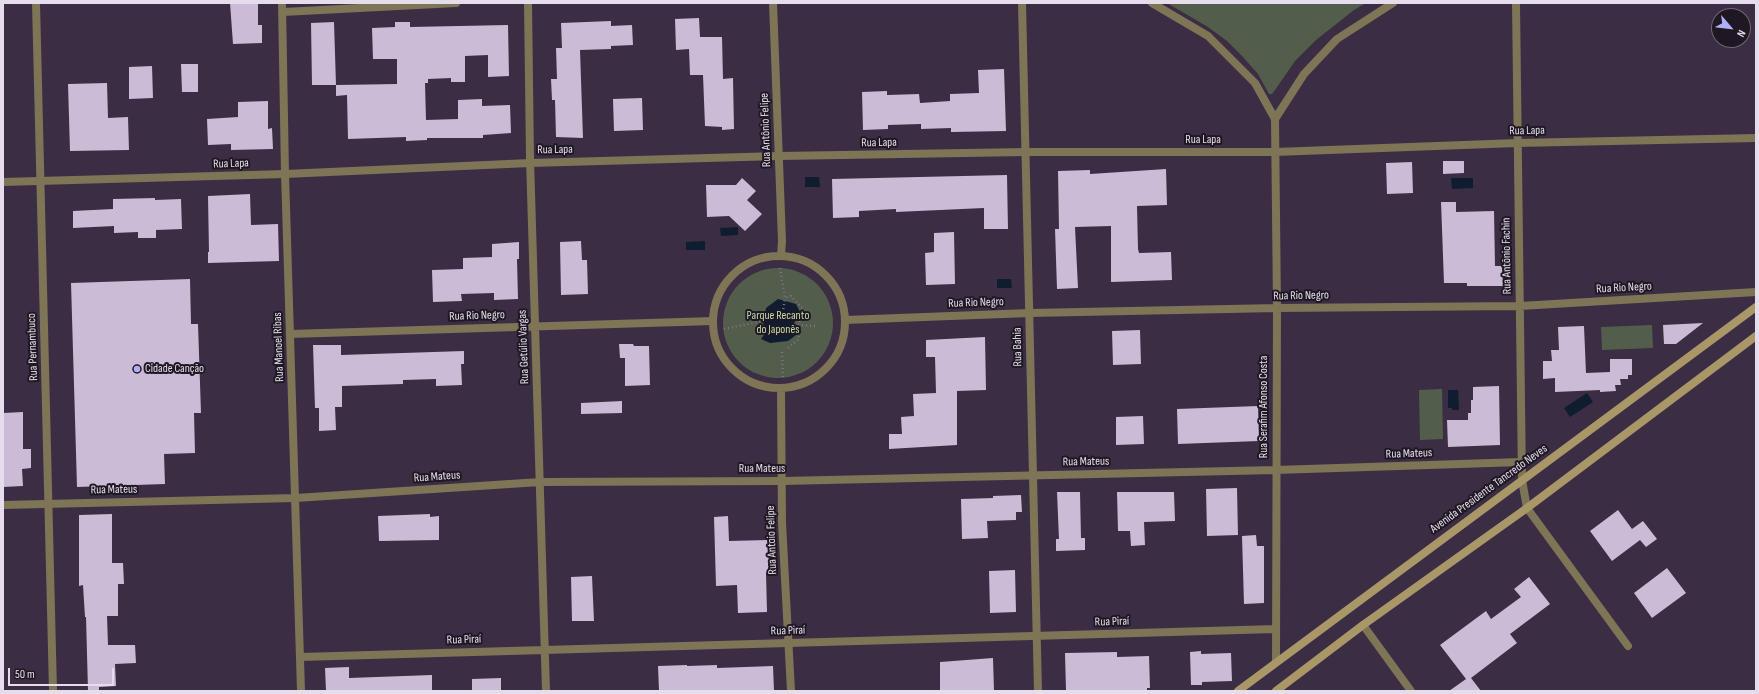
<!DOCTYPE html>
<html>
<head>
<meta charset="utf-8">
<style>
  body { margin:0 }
  #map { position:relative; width:1759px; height:694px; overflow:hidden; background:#3b2d43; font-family:"Sofia Sans Condensed",sans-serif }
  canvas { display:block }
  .frame { position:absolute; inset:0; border:4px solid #e5ddeb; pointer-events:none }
  .north { position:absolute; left:1711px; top:8px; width:40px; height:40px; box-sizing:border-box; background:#1f1823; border:1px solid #6e6773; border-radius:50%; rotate:118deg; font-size:11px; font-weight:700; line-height:16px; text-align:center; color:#e5ddeb }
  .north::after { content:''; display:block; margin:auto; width:14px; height:18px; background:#afaefa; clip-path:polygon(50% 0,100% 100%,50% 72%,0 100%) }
  .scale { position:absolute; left:8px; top:668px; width:106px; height:18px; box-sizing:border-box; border:2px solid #e5ddeb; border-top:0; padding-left:5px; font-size:12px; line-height:14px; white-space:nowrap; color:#e5ddeb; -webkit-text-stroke:3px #1f1823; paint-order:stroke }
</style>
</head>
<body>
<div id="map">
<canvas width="1759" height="694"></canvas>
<div class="frame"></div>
<div class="north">N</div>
<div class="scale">50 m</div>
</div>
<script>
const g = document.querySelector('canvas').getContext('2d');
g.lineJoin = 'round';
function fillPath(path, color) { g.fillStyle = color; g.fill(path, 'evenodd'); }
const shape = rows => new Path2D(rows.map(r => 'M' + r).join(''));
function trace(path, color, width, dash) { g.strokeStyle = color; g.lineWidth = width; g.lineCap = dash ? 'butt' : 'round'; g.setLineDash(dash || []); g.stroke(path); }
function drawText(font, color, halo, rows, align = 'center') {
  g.font = font + ' "Sofia Sans Condensed",sans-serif'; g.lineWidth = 4; g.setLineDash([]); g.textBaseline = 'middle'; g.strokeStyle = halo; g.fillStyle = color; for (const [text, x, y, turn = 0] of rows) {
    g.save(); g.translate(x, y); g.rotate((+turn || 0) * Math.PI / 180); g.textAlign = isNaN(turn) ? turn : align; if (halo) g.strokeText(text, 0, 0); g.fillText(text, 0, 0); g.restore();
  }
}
fillPath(shape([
  [1167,3,1366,3,1354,10,1316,40,1295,61,1275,90,1272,94,1269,94,1258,74,1243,57,1227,41,1208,27],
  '723 323a55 55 0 1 1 110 0a55 55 0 1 1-110 0Z',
  [1652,325,1653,348,1602,350,1601,327],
  [1442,389,1443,439,1420,440,1419,390]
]), '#525e4b');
fillPath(shape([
  [805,177,819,177,820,187,805,187],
  [1451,178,1473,178,1473,188,1452,189],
  [738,227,738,235,721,236,720,228],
  [705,241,705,250,686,250,686,242],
  [997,279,1011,279,1012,288,997,288],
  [778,299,796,304,801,314,793,324,796,335,788,341,770,343,761,339,766,332,763,326,766,308],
  [1448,390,1458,390,1459,410,1452,410,1452,408,1448,408],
  [1587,393,1593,402,1570,417,1564,408]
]), '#101c2f');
fillPath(shape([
  [230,3,258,3,258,25,262,25,262,43,233,44],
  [699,18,700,37,722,37,723,79,733,78,734,129,722,130,722,127,705,126,703,75,690,75,689,49,676,50,675,19],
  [611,21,611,26,632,25,633,45,611,46,611,49,580,50,583,138,556,137,555,100,552,100,551,79,557,79,556,48,562,48,561,23],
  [334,22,336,85,312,85,311,23],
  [395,22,410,22,410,27,508,25,509,76,488,77,488,55,465,56,465,82,451,82,451,78,428,79,428,83,425,83,426,120,458,119,458,100,482,99,482,106,510,105,511,133,483,135,483,138,427,138,427,140,406,141,406,137,348,139,347,95,336,96,336,85,397,84,397,59,373,59,372,28,395,27],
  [181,64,198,64,198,92,182,92],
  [152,66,153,98,129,99,129,67],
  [1004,69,1006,131,951,132,951,128,921,129,921,124,888,125,888,129,863,130,862,92,887,91,887,95,919,94,920,103,950,101,950,94,979,93,978,70],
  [107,83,108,118,128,117,129,150,70,151,68,84],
  [642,98,643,130,614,131,613,99],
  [268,101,268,129,272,128,273,149,231,150,231,144,208,145,207,119,238,117,238,102],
  [1443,161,1464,161,1464,173,1443,174],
  [1412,162,1413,193,1387,194,1386,163],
  [1166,169,1167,205,1137,206,1138,249,1139,253,1171,252,1172,280,1111,282,1111,226,1075,227,1078,288,1057,289,1055,229,1059,229,1058,171,1090,170,1090,174],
  [1007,175,1008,229,984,229,984,208,896,212,896,209,859,211,859,217,833,218,832,179],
  [742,178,756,191,747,200,762,214,745,231,729,216,707,217,706,185,736,185],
  [250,194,251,225,278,224,279,261,208,263,208,252,209,252,208,196],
  [155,198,155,200,181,199,182,229,156,230,156,238,138,238,138,232,114,233,114,226,73,228,73,211,113,209,113,199],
  [1441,202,1456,202,1456,212,1494,211,1495,266,1502,266,1503,286,1467,286,1467,283,1444,283],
  [954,232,955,284,926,285,925,253,934,252,934,233],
  [581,241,582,260,587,260,588,294,561,295,560,242],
  [519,242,519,259,517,259,518,299,494,300,494,293,461,294,462,301,433,302,432,270,463,269,463,258,492,257,492,244],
  [190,279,191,324,198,324,201,413,194,413,195,453,164,454,165,484,77,487,71,283],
  [1703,323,1676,344,1664,344,1663,325],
  [1584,326,1586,373,1610,372,1610,359,1632,359,1632,375,1628,375,1628,379,1620,379,1621,385,1615,385,1616,391,1600,392,1600,390,1555,392,1555,378,1543,379,1543,361,1552,361,1551,350,1559,350,1558,327],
  [1140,330,1141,364,1113,365,1112,331],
  [985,337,986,390,957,391,957,445,889,449,889,434,902,434,901,417,914,416,913,394,936,393,935,357,926,357,926,340],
  [619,344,633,344,634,346,649,346,650,385,625,386,625,358,620,358],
  [313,345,341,345,341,355,464,351,464,364,461,364,462,385,436,386,436,379,403,380,403,384,342,386,342,407,335,407,336,430,319,431,319,408,315,408],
  [1499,386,1500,445,1448,447,1447,420,1468,420,1468,413,1471,413,1471,400,1473,400,1473,387],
  [622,401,622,413,581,414,581,403],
  [1258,406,1259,441,1178,444,1177,409],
  [23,412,23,449,31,449,31,468,22,469,23,486,3,487,3,413],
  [1143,416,1144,444,1116,445,1116,417],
  [1237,488,1238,535,1207,536,1206,489],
  [1057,492,1080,492,1081,538,1085,538,1085,550,1056,551,1056,539,1059,539],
  [1117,492,1174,492,1175,521,1144,522,1145,545,1131,546,1130,531,1118,531],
  [1021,495,1022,512,1016,512,1016,520,987,521,988,538,962,539,961,499,993,498,993,496],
  [1618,510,1632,529,1643,521,1657,539,1646,547,1640,540,1612,561,1590,531],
  [112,514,112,563,123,563,124,584,118,584,118,616,107,616,108,645,135,645,136,663,115,664,116,686,99,687,99,691,88,691,86,617,85,617,83,585,79,586,79,515],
  [430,514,430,517,439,516,439,540,379,541,378,516],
  [728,516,729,541,768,540,769,572,766,573,767,612,738,613,737,585,716,586,714,517],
  [1256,535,1257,546,1264,546,1264,603,1244,604,1242,536],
  [1667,568,1686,593,1652,618,1634,593],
  [1015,570,1016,612,990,613,989,571],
  [592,576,594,621,572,621,571,577],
  [1529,577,1550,604,1510,634,1517,643,1471,678,1481,691,1449,691,1466,679,1440,645,1486,611,1491,619,1521,597,1514,589],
  [1201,651,1201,654,1231,653,1232,681,1202,682,1202,685,1191,685,1190,652],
  [1117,652,1117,657,1149,656,1150,688,1147,688,1147,691,1066,691,1065,653],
  [993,658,994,691,940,691,940,662],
  [687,665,687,666,717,665,717,668,773,666,774,691,659,691,658,666],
  [349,667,349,678,432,675,432,691,326,691,325,668],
  [501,678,501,691,472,691,472,679]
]), '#cbbbd6');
trace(shape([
  [780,268,785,298,791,296,804,310,798,325,815,326],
  [782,317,785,298],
  [724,329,763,321],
  [788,348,799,339,798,325],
  [782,352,783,378]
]), '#7e7285', 2.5, [1, 3]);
trace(shape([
  [528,3,530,159,546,691],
  [1152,3,1208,36,1255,83,1275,119,1277,308,1276,662],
  [1516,3,1522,480,1527,508,1628,646],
  [283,12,456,3],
  [1275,119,1304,74,1337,39,1393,3],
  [3,182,285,174,530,163,779,156,1026,152,1275,152,1517,143,1756,138],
  [845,320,1030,313,1277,308,1520,306,1756,292],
  [290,334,713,321],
  [3,505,296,498,540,482,782,481,1276,470,1521,462],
  [1363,625,1411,691],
  [300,657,1276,629]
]), '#7e7456', 8);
trace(shape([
  [36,3,53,691],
  [282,3,285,174,301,691],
  [773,3,782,241,781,256],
  [1022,3,1038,691],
  '713 322a66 66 0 1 1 132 0a66 66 0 1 1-132 0Z',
  [781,389,782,523,791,691]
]), '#7e7456', 8);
trace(shape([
  [1238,691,1756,307],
  [1276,691,1363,625,1527,508,1756,336]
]), '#a99767', 8);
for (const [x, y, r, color] of [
  [137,369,4,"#afaefa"]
]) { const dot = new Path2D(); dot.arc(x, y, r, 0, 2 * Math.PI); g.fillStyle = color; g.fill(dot); trace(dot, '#1f1823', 1.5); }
drawText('12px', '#e5ddeb', '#1f1823', [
  ["Rua Antônio Felipe",766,130,-92],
  ["Rua Lapa",1527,131,-1],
  ["Rua Lapa",1203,140],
  ["Rua Lapa",879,143,-1],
  ["Rua Lapa",555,150,-1],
  ["Rua Lapa",231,164,-2],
  ["Rua Antônio Fachin",1507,256,-91],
  ["Rua Rio Negro",1624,288,-3],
  ["Rua Rio Negro",1301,296,-1],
  ["Rua Rio Negro",976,303,-2],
  ["Rua Rio Negro",477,316,-2],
  ["Rua Pernambuco",33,347,-92],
  ["Rua Manoel Ribas",279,347,-92],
  ["Rua Getúlio Vargas",524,347,-92],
  ["Rua Bahia",1018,347,-91],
  ["Rua Serafim Afonso Costa",1264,407,-90],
  ["Rua Mateus",1409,454,-2],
  ["Rua Mateus",1086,462,-1],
  ["Rua Mateus",762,469],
  ["Rua Mateus",437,477,-4],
  ["Avenida Presidente Tancredo Neves",1489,489,-36],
  ["Rua Mateus",114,490,-1],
  ["Rua Antoio Felipe",772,540,-92],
  ["Rua Piraí",1112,622,-2],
  ["Rua Piraí",788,631,-2],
  ["Rua Piraí",464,640,-2]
]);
drawText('12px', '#bfdcac', '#1f1823', [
  ["Parque Recanto",778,316],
  ["do Japonês",778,330]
]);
drawText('12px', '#e5ddeb', '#1f1823', [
  ["Cidade Canção",145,369]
], 'left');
</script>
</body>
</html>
